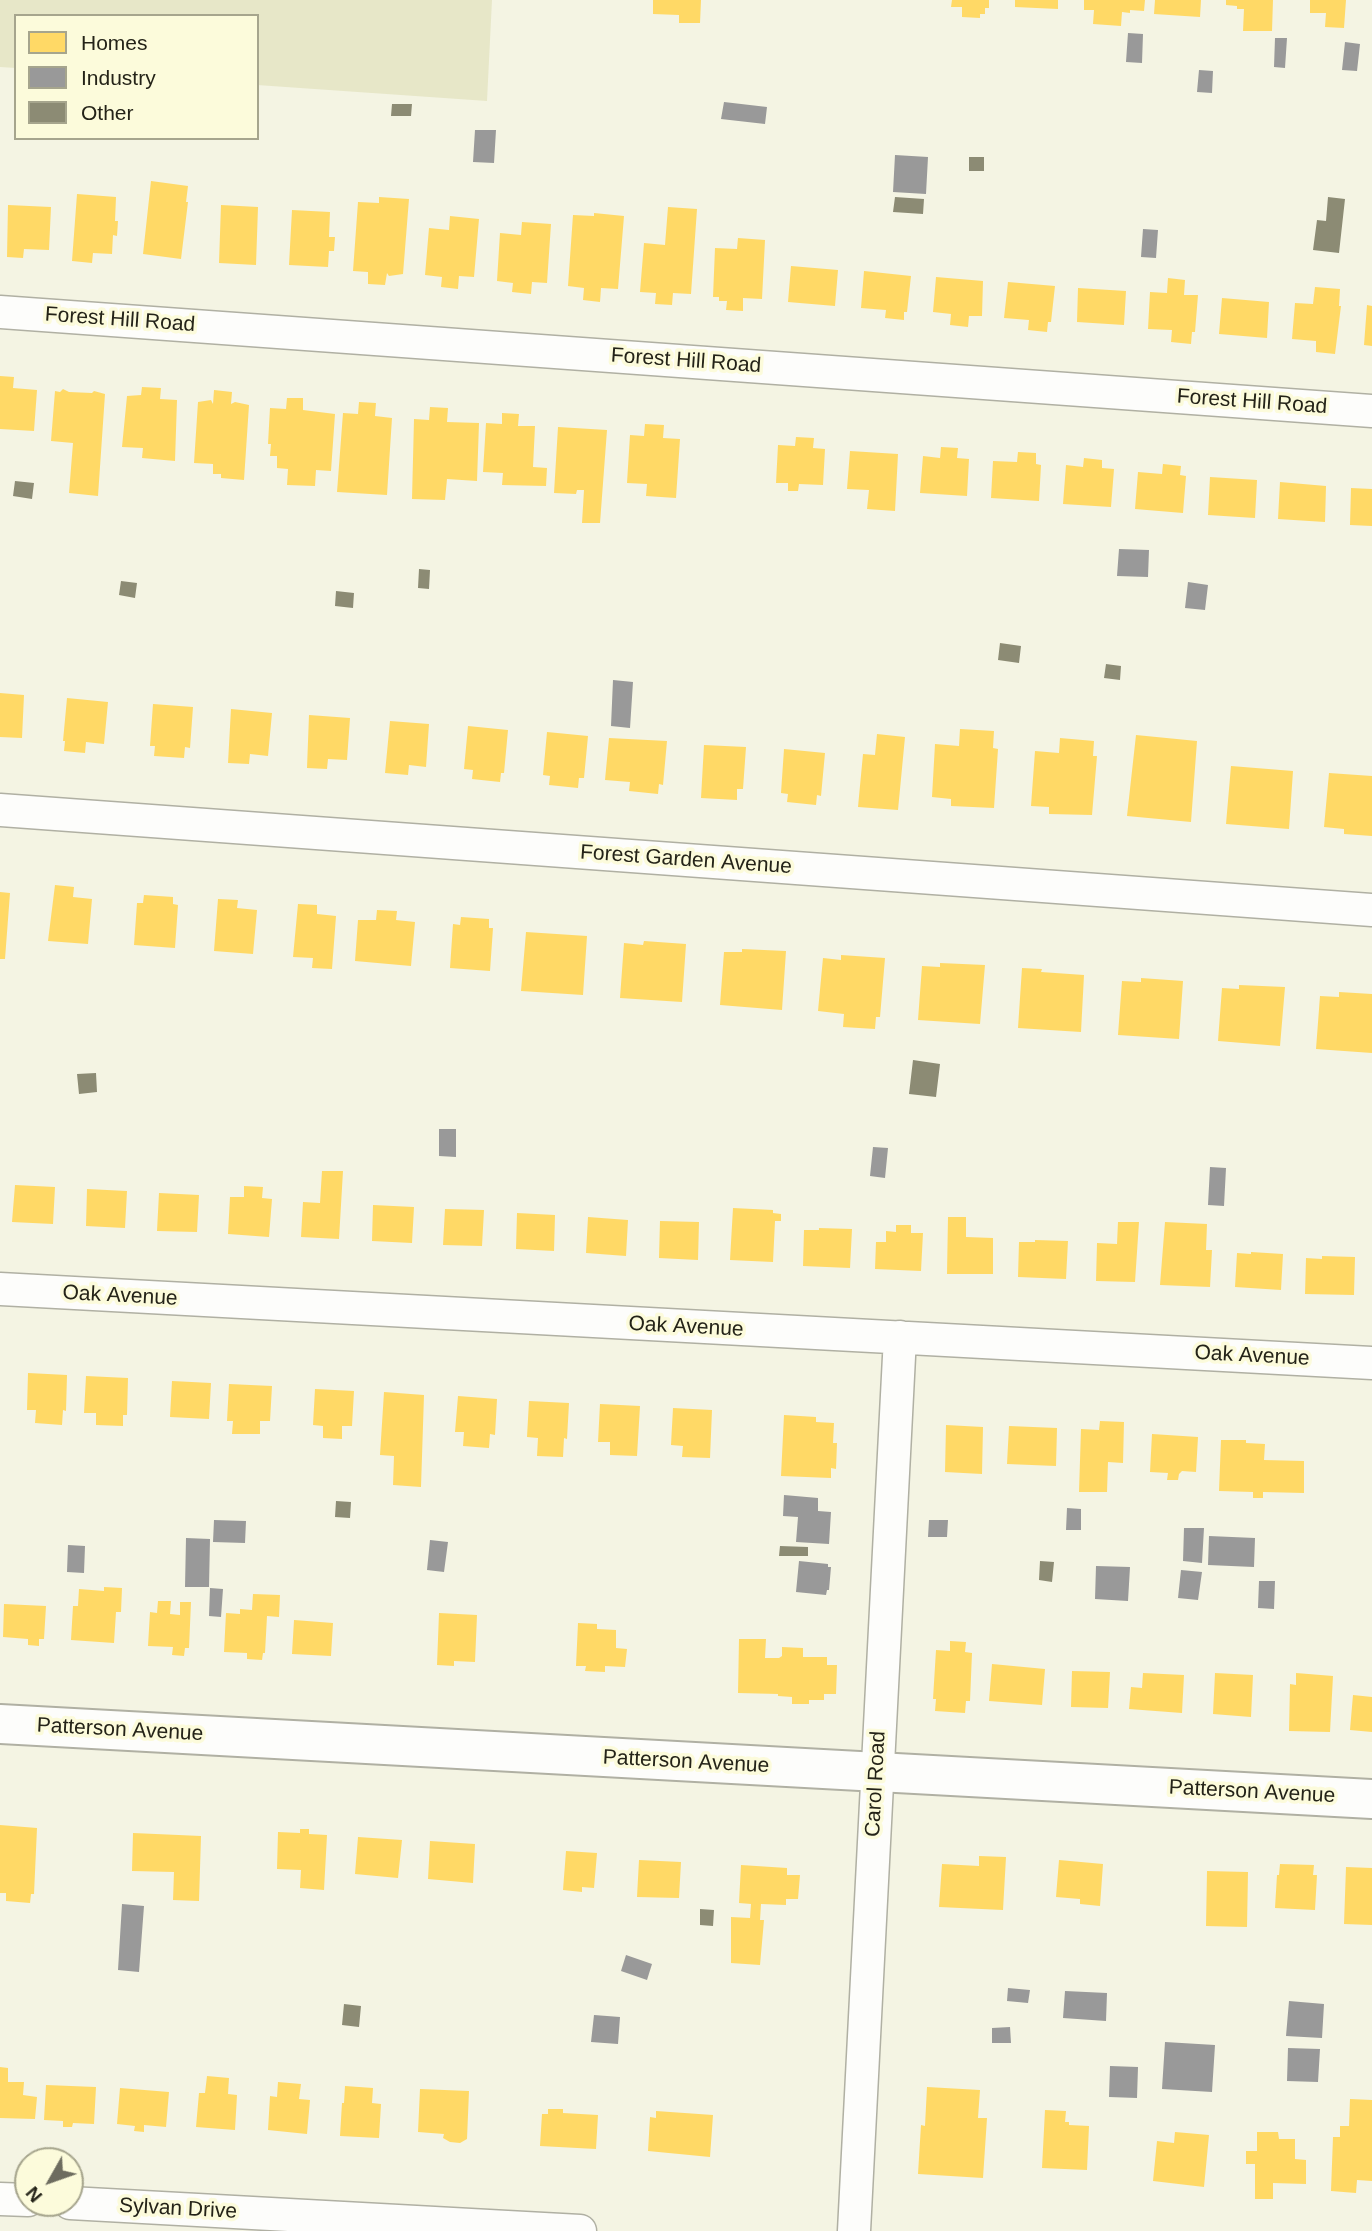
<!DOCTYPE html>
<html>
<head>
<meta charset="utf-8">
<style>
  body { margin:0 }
  #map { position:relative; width:1372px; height:2231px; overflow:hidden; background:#f4f4e3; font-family:Arial,sans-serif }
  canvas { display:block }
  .legend { position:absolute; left:14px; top:14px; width:245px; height:126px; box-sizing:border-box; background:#fcfbdb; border:2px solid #a6a58d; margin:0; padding:9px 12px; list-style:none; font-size:21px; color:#242318 }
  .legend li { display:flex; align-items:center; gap:14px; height:35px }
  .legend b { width:35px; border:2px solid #a6a58d }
  .north { position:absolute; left:14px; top:2147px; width:70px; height:70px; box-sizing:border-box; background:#fcfbdb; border:2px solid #a6a58d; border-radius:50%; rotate:230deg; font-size:19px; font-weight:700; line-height:28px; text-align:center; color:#242318 }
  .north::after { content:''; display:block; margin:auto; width:24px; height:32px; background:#6d6c5f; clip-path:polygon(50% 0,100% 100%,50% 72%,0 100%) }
</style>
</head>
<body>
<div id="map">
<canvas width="1372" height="2231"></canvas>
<ul class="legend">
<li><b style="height:19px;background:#ffd966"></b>Homes</li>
<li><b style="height:19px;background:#999"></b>Industry</li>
<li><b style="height:19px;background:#8c8b74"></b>Other</li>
</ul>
<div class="north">N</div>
</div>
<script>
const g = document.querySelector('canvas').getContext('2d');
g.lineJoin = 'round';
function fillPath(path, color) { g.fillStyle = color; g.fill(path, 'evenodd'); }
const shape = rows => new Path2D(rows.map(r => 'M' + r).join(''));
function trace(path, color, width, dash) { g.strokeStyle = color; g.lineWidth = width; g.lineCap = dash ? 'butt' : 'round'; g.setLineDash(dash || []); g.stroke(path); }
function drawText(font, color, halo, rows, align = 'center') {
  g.font = font + ' Arial,sans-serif'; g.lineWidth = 7; g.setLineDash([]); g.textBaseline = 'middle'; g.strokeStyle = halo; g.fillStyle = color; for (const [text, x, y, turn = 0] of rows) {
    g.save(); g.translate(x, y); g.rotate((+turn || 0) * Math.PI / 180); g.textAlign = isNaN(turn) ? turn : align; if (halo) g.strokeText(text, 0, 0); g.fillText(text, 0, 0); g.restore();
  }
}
fillPath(shape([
  [0,0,492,0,487,101,257,85,257,16,16,16,16,68,0,67]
]), '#e7e7c8');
fillPath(shape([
  [653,0,701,0,700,23,679,23,679,15,653,14],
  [952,0,989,0,989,8,985,8,985,14,980,14,980,18,962,17,962,7,951,7],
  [1015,0,1058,0,1058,9,1015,7],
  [1084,0,1145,0,1144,11,1130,10,1130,13,1122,12,1121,26,1093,24,1094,10,1084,10],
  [1155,0,1201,0,1200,17,1154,14],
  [1226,0,1273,0,1272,31,1243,31,1244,9,1237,9,1237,6,1226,5],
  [1310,0,1346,0,1344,28,1325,27,1326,13,1310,13],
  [151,181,188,186,186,202,188,202,181,259,143,254],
  [77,194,116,197,115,221,118,221,117,236,113,235,112,254,93,253,92,263,72,261],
  [379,197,409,199,403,274,389,276,387,273,385,285,368,284,368,272,353,271,358,202,379,203],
  [8,205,51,207,49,250,24,249,23,258,7,257],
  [221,205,258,207,256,265,219,263],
  [668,207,697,209,691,294,673,293,672,305,655,304,656,293,640,292,644,243,665,245],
  [292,210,330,212,329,237,335,237,334,251,329,251,328,267,289,265],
  [594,213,624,216,618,289,601,288,600,302,583,300,584,288,568,286,573,215,594,216],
  [450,216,479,219,474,277,459,276,458,289,441,287,442,277,425,275,429,228,449,230],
  [522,222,551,224,547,283,532,282,531,294,512,292,513,283,497,281,500,233,521,235],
  [738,238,765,240,762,299,743,298,743,311,726,310,727,301,719,301,719,297,713,297,715,248,737,249],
  [791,266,838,270,835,306,788,302],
  [864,271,911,276,907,312,904,312,904,320,885,318,886,310,861,308],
  [936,277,983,281,982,316,969,316,968,327,950,325,951,314,933,312],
  [1168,278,1185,280,1184,295,1198,295,1195,332,1192,332,1191,344,1171,342,1172,330,1148,329,1150,292,1167,293],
  [1008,282,1055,286,1051,322,1048,322,1047,332,1028,330,1029,320,1004,318],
  [1315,287,1340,289,1339,306,1341,306,1335,354,1316,352,1316,341,1292,339,1295,303,1313,304],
  [1078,288,1126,291,1124,325,1077,322],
  [1222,298,1269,302,1267,338,1219,334],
  [1367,305,1372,306,1372,346,1364,345],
  [0,376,14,377,13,388,37,390,34,431,0,429],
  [142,387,161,388,160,399,177,400,175,461,142,458,143,448,122,447,127,396,141,395],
  [63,389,69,392,92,393,94,391,105,394,98,496,69,493,73,443,51,441,55,391,60,392],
  [214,390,232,392,231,404,235,402,249,405,244,480,221,478,221,474,213,474,213,464,194,463,198,402,211,400,213,404],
  [287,398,303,398,303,410,335,414,331,471,316,470,315,486,287,485,288,469,277,468,277,456,270,456,271,444,268,444,270,408,286,409],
  [359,402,376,403,375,416,392,418,387,495,337,492,343,413,358,414],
  [430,407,448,408,447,422,479,423,477,481,447,479,445,500,412,499,414,419,429,420],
  [502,413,519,414,518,426,535,426,533,467,547,468,546,486,502,485,503,473,483,472,486,423,502,424],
  [645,424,664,425,663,438,680,439,676,498,646,496,647,484,627,483,630,435,644,436],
  [558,427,607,430,600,523,582,523,584,490,577,490,576,494,554,493],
  [796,437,814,438,813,448,825,449,823,485,799,484,798,491,788,491,788,483,776,483,778,445,795,446],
  [941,447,958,448,957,458,969,459,967,496,920,493,923,456,940,458],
  [850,451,898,454,895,511,867,509,869,490,847,489],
  [1018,452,1036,453,1036,464,1041,465,1039,501,991,498,993,461,1017,462],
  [1084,458,1102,460,1102,468,1114,469,1111,507,1063,504,1066,465,1083,467],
  [1163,464,1181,466,1180,475,1186,476,1183,513,1135,509,1138,472,1162,474],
  [1210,477,1257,480,1255,518,1208,515],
  [1280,482,1326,486,1325,522,1278,519],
  [1351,488,1372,489,1372,526,1350,525],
  [0,693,24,695,22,738,0,737],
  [67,698,108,702,104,744,86,742,85,753,64,751,65,741,63,741],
  [153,704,193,707,190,748,185,747,184,758,154,756,155,746,150,746],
  [231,709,272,713,268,756,250,754,249,764,228,763],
  [309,715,350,718,347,760,328,759,327,769,307,768],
  [390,721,429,724,426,767,409,765,408,775,385,773],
  [468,726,508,730,504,773,501,773,500,782,472,779,473,770,464,769],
  [960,729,994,731,993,748,998,749,994,808,951,806,951,799,932,797,935,744,959,746],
  [547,732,588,736,584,778,579,778,578,788,549,785,550,776,543,775],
  [877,734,905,737,898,810,858,807,863,754,875,755],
  [1136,735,1197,741,1191,822,1127,816],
  [609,738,667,741,663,785,659,784,658,794,629,791,630,782,605,780],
  [1060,738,1094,741,1093,756,1097,756,1092,815,1049,814,1049,807,1031,806,1035,751,1059,753],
  [704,745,746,747,743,789,737,789,737,800,701,798],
  [784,749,825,753,821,796,817,795,816,805,787,802,788,794,781,793],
  [1231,766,1293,771,1289,829,1226,824],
  [1329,773,1372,776,1372,836,1344,834,1344,829,1324,827],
  [55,885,74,887,73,897,92,899,88,944,48,941],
  [0,892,10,893,5,959,0,959],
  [144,895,173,897,173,904,178,905,175,948,134,945,137,903,143,903],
  [218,899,238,900,237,908,257,910,253,954,214,951],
  [298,904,317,905,317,914,336,916,332,969,312,968,313,958,293,957],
  [377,910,397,911,396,920,415,922,411,966,355,961,358,920,376,920],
  [461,917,489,919,489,928,493,928,490,971,450,968,453,924,460,925],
  [526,932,587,936,583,995,521,991],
  [644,941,686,944,682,1002,620,998,624,943,643,945],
  [742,949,786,951,782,1010,720,1005,724,952,742,952],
  [841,955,885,958,880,1017,876,1017,875,1029,843,1027,844,1014,818,1011,823,958,841,960],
  [940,963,985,965,980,1024,918,1020,922,966,940,967],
  [1022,968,1042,969,1041,972,1084,975,1081,1032,1018,1028],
  [1141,978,1183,981,1179,1039,1118,1035,1122,981,1141,982],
  [1239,985,1285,987,1280,1046,1218,1041,1222,988,1239,989],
  [1339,992,1372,994,1372,1053,1316,1049,1320,996,1339,997],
  [322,1171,343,1171,339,1239,301,1237,303,1202,320,1203],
  [15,1185,55,1187,53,1224,12,1222],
  [244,1186,263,1187,262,1198,272,1199,269,1237,228,1234,230,1197,244,1197],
  [87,1189,127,1191,125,1228,86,1226],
  [159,1193,199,1195,197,1232,157,1231],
  [373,1205,414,1207,412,1243,372,1241],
  [733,1208,773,1210,773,1213,781,1214,781,1221,775,1221,773,1262,730,1260],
  [445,1209,484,1210,482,1246,443,1245],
  [517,1213,555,1215,554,1251,516,1249],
  [588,1217,628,1220,626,1256,586,1253],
  [948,1217,966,1217,966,1237,993,1238,993,1274,947,1274],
  [660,1221,699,1222,698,1260,659,1258],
  [1118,1222,1139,1222,1135,1282,1096,1281,1097,1243,1117,1244],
  [1165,1222,1207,1224,1206,1250,1212,1250,1210,1287,1160,1285],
  [896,1225,911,1225,911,1233,923,1233,921,1271,875,1269,876,1242,886,1242,886,1231,896,1232],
  [819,1228,852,1229,850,1268,803,1266,804,1230,819,1230],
  [1035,1240,1068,1241,1066,1279,1018,1277,1019,1242,1035,1242],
  [1251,1252,1283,1254,1281,1290,1235,1287,1237,1253,1251,1254],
  [1322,1256,1355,1257,1354,1295,1305,1294,1306,1258,1322,1259],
  [28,1373,67,1375,66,1411,63,1410,62,1425,35,1423,36,1410,27,1410],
  [86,1376,128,1378,127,1415,123,1415,123,1426,96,1425,96,1413,84,1413],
  [172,1381,211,1383,209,1419,170,1417],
  [229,1384,272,1386,270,1421,260,1421,260,1434,232,1434,233,1421,227,1421],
  [315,1389,354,1391,352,1426,342,1426,342,1439,323,1438,323,1426,313,1425],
  [384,1392,424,1395,421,1487,393,1485,394,1456,380,1455],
  [458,1396,497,1399,495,1435,490,1434,489,1448,463,1446,464,1432,455,1432],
  [529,1401,569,1403,567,1439,564,1438,563,1457,537,1456,538,1438,527,1437],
  [600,1404,640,1406,637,1456,610,1455,610,1442,598,1442],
  [673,1408,712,1410,710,1458,682,1457,683,1446,671,1445],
  [784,1415,816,1417,816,1422,834,1423,833,1443,837,1443,836,1469,831,1468,831,1478,781,1476],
  [1100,1421,1124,1422,1123,1463,1108,1462,1107,1492,1079,1492,1081,1429,1099,1430],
  [946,1425,983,1427,982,1474,945,1472],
  [1009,1426,1057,1428,1056,1466,1007,1464],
  [1152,1434,1198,1437,1196,1472,1182,1471,1179,1474,1178,1480,1167,1480,1168,1473,1150,1472],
  [1221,1440,1246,1440,1246,1443,1265,1444,1264,1460,1304,1461,1304,1493,1263,1492,1263,1498,1253,1498,1253,1492,1219,1491],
  [104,1587,122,1588,121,1612,116,1612,114,1643,71,1640,73,1606,78,1606,79,1589,104,1591],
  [253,1594,280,1595,279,1617,267,1616,265,1653,263,1653,262,1660,247,1659,247,1653,224,1652,226,1613,240,1614,240,1609,252,1610],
  [158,1601,171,1601,170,1614,180,1615,180,1602,191,1602,189,1648,185,1648,184,1656,172,1655,173,1647,148,1646,150,1612,157,1613],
  [4,1604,46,1606,44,1639,39,1639,39,1646,28,1645,28,1639,3,1637],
  [439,1613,477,1615,475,1662,454,1661,454,1666,437,1665],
  [294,1620,333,1623,331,1656,292,1654],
  [578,1623,597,1624,597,1629,616,1630,616,1648,627,1649,625,1667,605,1666,605,1672,585,1671,586,1666,576,1666],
  [739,1639,766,1639,765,1658,779,1658,782,1656,782,1647,803,1648,803,1657,827,1657,827,1665,837,1665,836,1694,824,1694,824,1700,809,1700,809,1704,792,1704,792,1697,778,1696,778,1694,738,1693],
  [950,1641,966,1642,965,1652,972,1653,970,1701,966,1701,965,1713,935,1711,936,1699,933,1699,936,1650,950,1651],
  [992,1664,1045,1669,1042,1705,989,1701],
  [1072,1671,1110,1672,1108,1708,1071,1707],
  [1143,1673,1184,1675,1182,1713,1129,1709,1131,1687,1142,1688],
  [1215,1673,1253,1675,1251,1717,1213,1714],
  [1296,1673,1333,1676,1330,1732,1289,1731,1290,1684,1296,1685],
  [1353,1695,1372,1697,1372,1732,1350,1730],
  [0,1825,37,1828,34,1894,31,1894,30,1903,6,1901,6,1893,0,1893],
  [300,1829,309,1829,309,1834,327,1835,324,1890,300,1888,301,1870,277,1869,278,1832,300,1833],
  [133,1833,201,1836,199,1901,173,1900,174,1872,132,1871],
  [358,1837,402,1840,398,1878,355,1874],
  [430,1841,475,1844,473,1883,428,1879],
  [566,1851,597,1853,594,1888,582,1887,582,1892,563,1890],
  [979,1856,1006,1857,1003,1910,939,1907,942,1864,979,1866],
  [639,1860,681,1862,679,1898,637,1897],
  [1059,1860,1103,1864,1100,1906,1080,1904,1080,1899,1056,1897],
  [1280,1864,1314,1865,1313,1875,1317,1875,1315,1910,1275,1908,1277,1875,1279,1875],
  [741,1865,787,1868,787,1875,800,1875,798,1899,786,1899,786,1905,761,1904,760,1920,764,1920,760,1965,731,1963,731,1917,750,1918,751,1904,739,1903],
  [1346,1867,1372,1868,1372,1925,1344,1924],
  [1207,1871,1248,1872,1247,1927,1206,1926],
  [0,2067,8,2068,8,2082,24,2082,23,2095,37,2097,35,2119,0,2118],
  [207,2076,229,2078,228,2094,237,2095,235,2130,196,2127,199,2093,205,2093],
  [278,2082,301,2084,299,2099,310,2100,307,2134,268,2130,270,2096,277,2097],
  [46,2085,96,2087,94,2124,73,2123,72,2127,63,2127,63,2121,44,2120],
  [345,2086,373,2088,372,2103,381,2104,379,2138,340,2136,342,2103,344,2103],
  [927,2087,980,2090,978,2118,987,2118,983,2178,918,2174,921,2125,925,2126],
  [120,2088,169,2092,166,2127,144,2125,144,2132,134,2131,135,2126,117,2124],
  [420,2089,469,2091,467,2139,460,2143,450,2142,443,2138,444,2134,418,2132],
  [1350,2099,1372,2100,1372,2181,1357,2180,1356,2193,1331,2191,1333,2137,1340,2137,1340,2126,1349,2126],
  [548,2109,563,2109,563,2113,598,2115,596,2149,540,2146,542,2114,548,2114],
  [1045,2110,1066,2111,1065,2122,1069,2122,1069,2125,1089,2126,1087,2170,1042,2168],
  [656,2111,713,2115,710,2157,648,2151,650,2117,656,2118],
  [1175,2132,1209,2135,1204,2187,1153,2181,1157,2141,1174,2143],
  [1257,2132,1278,2132,1279,2139,1295,2139,1295,2159,1306,2160,1306,2184,1273,2183,1273,2199,1255,2199,1255,2164,1246,2164,1246,2151,1257,2151]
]), '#ffd966');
fillPath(shape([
  [1128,33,1143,34,1142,63,1126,62],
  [1275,38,1287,38,1285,68,1274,67],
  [1345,42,1360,44,1357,71,1342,70],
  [1199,70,1213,71,1212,93,1197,92],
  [724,102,767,107,765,124,721,119],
  [475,130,496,130,494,163,473,162],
  [895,155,928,157,926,194,893,192],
  [1143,229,1158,230,1156,258,1141,257],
  [1119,549,1149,550,1148,577,1117,576],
  [1188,582,1208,585,1205,610,1185,608],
  [613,680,633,682,630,728,611,726],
  [439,1129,456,1129,456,1157,439,1156],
  [873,1147,888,1148,885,1178,870,1176],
  [1210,1167,1226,1168,1224,1206,1208,1205],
  [784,1495,818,1498,818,1511,831,1512,829,1544,796,1542,798,1517,783,1516],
  [1067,1508,1081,1509,1081,1530,1066,1530],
  [214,1520,246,1521,245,1543,213,1542],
  [929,1520,948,1520,947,1537,928,1537],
  [1184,1528,1204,1528,1202,1563,1183,1561],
  [1209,1536,1255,1538,1254,1567,1208,1565],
  [186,1538,210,1539,209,1587,185,1587],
  [430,1540,448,1542,444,1572,427,1570],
  [68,1545,85,1546,84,1573,67,1572],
  [799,1561,828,1564,828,1567,831,1567,829,1590,827,1590,826,1595,796,1592],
  [1096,1566,1130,1567,1128,1601,1095,1599],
  [1181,1570,1202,1572,1198,1600,1178,1598],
  [1259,1581,1275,1581,1274,1609,1258,1608],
  [210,1588,223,1589,221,1617,209,1616],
  [122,1904,144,1906,139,1972,118,1970],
  [626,1955,652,1964,647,1980,621,1971],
  [1008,1988,1030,1990,1028,2003,1007,2001],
  [1065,1991,1107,1993,1106,2021,1063,2018],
  [1289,2001,1324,2004,1322,2038,1286,2036],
  [594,2015,620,2017,618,2044,591,2042],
  [1010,2027,1011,2043,992,2043,992,2028],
  [1165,2042,1215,2045,1212,2092,1162,2089],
  [1288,2048,1320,2049,1318,2082,1287,2081],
  [1110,2066,1138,2067,1137,2098,1109,2097]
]), '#999');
fillPath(shape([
  [392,104,412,104,411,116,391,116],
  [969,157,984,157,984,171,969,171],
  [895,197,924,199,923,214,893,212],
  [1328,197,1345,199,1339,253,1313,250,1317,220,1326,221],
  [15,481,34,483,32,499,13,496],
  [419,569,430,570,429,589,418,588],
  [121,581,137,583,135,598,119,595],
  [336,591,354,593,353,608,335,606],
  [1000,643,1021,646,1019,663,998,660],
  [1106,664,1121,666,1120,680,1104,678],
  [913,1060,940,1064,936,1097,909,1094],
  [96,1073,97,1092,79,1094,77,1074],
  [336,1501,351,1502,350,1518,335,1517],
  [780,1546,808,1547,808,1556,779,1556],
  [1040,1561,1054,1562,1052,1582,1039,1580],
  [700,1909,714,1910,713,1926,700,1925],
  [344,2004,361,2006,359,2027,342,2025]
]), '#8c8b74');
const street = shape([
  [0,312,1372,411],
  [0,810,1372,910],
  [0,1289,1372,1363],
  [0,2199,28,2200],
  [70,2203,580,2231],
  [854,2231,900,1337]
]);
const secondary = shape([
  [0,1724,1372,1799]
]);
trace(street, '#b0b0a3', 35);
trace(secondary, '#b0b0a3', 42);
trace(street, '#fdfdfb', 32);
trace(secondary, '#fdfdfb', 38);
drawText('21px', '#242318', '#fcfbdb', [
  ["Forest Hill Road",120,320,4],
  ["Forest Hill Road",686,361,4],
  ["Forest Hill Road",1252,402,4],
  ["Forest Garden Avenue",686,860,4],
  ["Oak Avenue",120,1296,3],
  ["Oak Avenue",686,1327,3],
  ["Oak Avenue",1252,1356,3],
  ["Patterson Avenue",120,1730,3],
  ["Patterson Avenue",686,1762,3],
  ["Carol Road",876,1784,-87],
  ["Patterson Avenue",1252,1792,3],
  ["Sylvan Drive",178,2209,3]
]);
</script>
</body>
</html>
